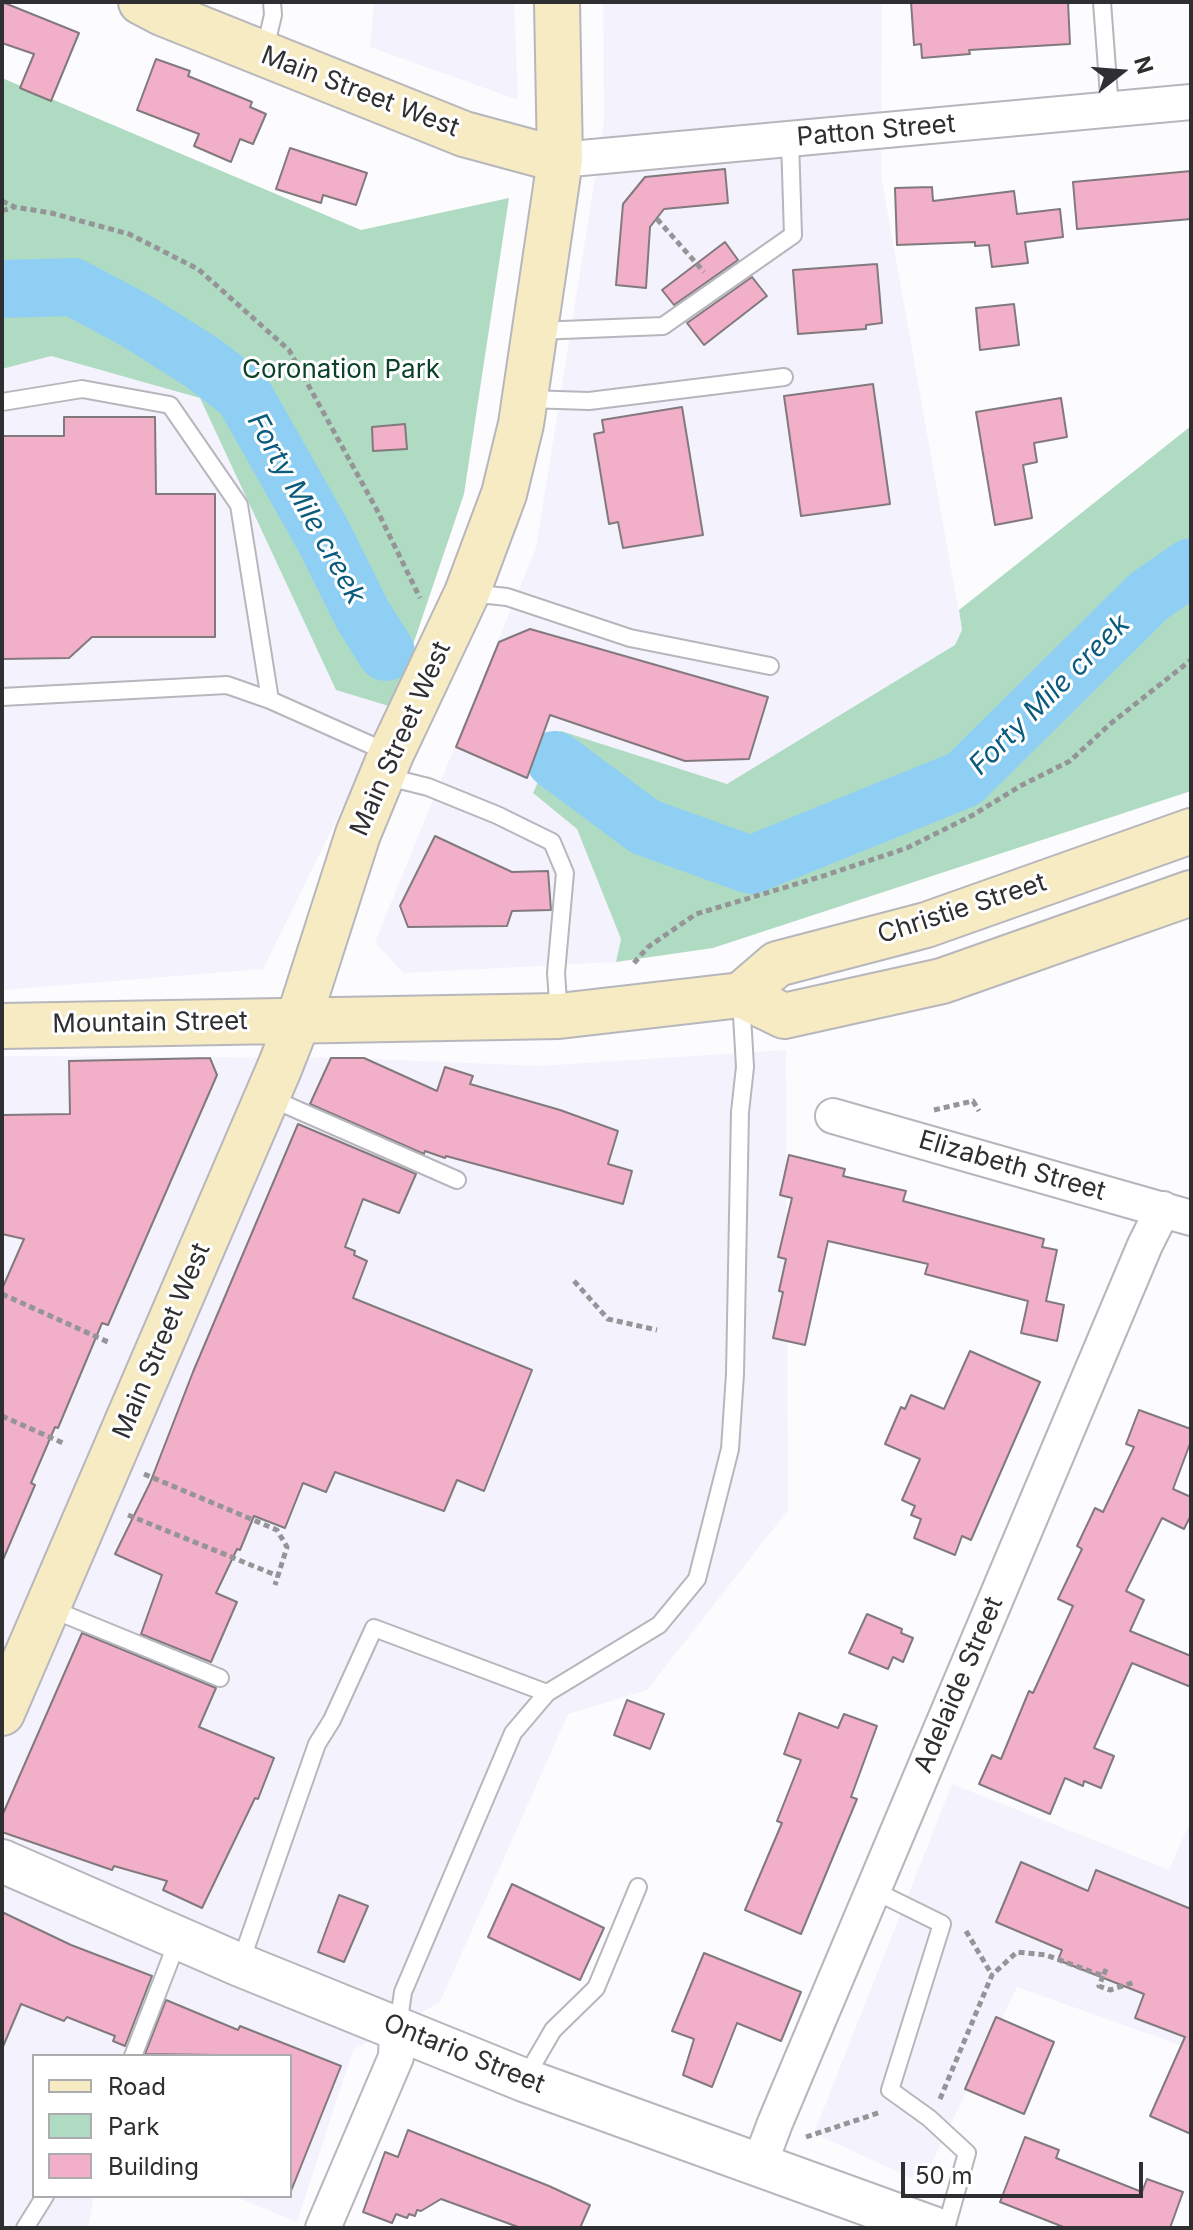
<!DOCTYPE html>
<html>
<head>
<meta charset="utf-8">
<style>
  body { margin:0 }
  #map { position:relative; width:1193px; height:2230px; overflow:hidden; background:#fcfbfe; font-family:Inter,sans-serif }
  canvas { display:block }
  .frame { position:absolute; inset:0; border:4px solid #2f2e31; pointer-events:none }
  .legend { position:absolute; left:32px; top:2054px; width:260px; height:144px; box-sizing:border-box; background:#fff; border:2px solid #acabad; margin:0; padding:10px 14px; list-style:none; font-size:24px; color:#2f2e31 }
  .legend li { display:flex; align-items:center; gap:16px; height:40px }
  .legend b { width:40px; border:2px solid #acabad }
  .north { position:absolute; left:1081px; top:32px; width:80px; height:80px; -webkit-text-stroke:6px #fff; paint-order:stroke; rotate:73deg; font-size:22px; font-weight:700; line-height:32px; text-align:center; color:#2f2e31 }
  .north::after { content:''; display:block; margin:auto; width:28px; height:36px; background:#2f2e31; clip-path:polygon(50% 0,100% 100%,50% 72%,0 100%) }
  .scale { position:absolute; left:901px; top:2162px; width:242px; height:36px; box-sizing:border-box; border:4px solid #2f2e31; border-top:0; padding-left:10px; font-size:24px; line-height:28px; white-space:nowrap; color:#2f2e31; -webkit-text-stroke:6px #fff; paint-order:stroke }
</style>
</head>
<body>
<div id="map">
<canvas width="1193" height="2230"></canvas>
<div class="frame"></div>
<ul class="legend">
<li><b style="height:10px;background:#f6ebc3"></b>Road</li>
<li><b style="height:22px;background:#b0dbc3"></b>Park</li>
<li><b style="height:22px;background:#f2b0c8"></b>Building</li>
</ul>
<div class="north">N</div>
<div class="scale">50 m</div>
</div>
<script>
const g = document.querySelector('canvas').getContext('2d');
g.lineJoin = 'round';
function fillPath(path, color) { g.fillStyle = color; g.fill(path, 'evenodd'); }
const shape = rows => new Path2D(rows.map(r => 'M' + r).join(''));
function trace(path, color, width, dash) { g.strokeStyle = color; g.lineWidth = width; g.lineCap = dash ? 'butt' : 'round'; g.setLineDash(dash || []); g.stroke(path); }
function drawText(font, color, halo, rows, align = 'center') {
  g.font = font + ' Inter,sans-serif'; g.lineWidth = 6; g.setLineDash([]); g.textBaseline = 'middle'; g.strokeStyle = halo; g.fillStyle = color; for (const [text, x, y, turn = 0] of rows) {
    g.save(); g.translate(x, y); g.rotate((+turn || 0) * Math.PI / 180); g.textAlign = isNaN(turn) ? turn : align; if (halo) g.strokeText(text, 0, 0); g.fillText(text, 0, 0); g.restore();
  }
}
fillPath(shape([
  [374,2,514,2,518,100,370,47],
  [603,2,882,2,881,175,962,630,956,645,727,785,560,731,533,793,577,829,621,940,616,962,403,973,375,942,536,548,604,122],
  [50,356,200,397,336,690,392,707,263,969,2,990,2,369],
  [786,1050,788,1510,647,1690,568,1714,440,2002,353,2050,297,2222,234,2196,290,2196,290,2056,34,2056,34,2196,94,2196,88,2228,2,2228,2,1056,349,1058,539,1066],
  [952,1784,1169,1870,1191,1820,1191,2049,1017,1987,922,2183,814,2133]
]), '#f4f2fd');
fillPath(shape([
  [2,78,361,230,509,198,464,494,392,707,336,690,200,398,51,356,2,369],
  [1191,426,1191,791,713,948,616,962,621,939,577,829,533,793,561,731,727,784,955,645,962,630,959,610]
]), '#b0dbc3');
trace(shape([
  [2,289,73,287,135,320,203,363,243,394,325,539,362,614,386,652],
  [555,760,645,827,751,865,964,779,1149,596,1191,567]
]), '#90cff4', 58);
const building = shape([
  [2,2,79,33,51,101,20,88,34,54,2,43,2,2],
  [911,2,1068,2,1070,44,969,50,970,54,922,58,921,44,914,45,911,2],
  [156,59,190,71,188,76,252,102,250,107,266,114,253,144,240,139,231,162,194,146,199,134,137,110,156,59],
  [290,148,367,173,356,205,323,195,321,203,276,189,290,148],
  [725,169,728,203,664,209,650,227,646,288,616,285,623,204,645,177,725,169],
  [1191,171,1191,219,1077,229,1073,182,1191,171],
  [932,187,933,201,1014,191,1017,214,1060,209,1063,237,1025,242,1028,263,992,267,989,245,975,246,975,242,897,245,895,188,932,187],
  [725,242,738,260,674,305,662,290,725,242],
  [877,264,882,323,866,325,866,329,798,334,793,270,877,264],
  [752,277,767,296,704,345,687,323,752,277],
  [1014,304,1019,345,980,350,976,308,1014,304],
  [873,384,890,504,801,516,784,396,873,384],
  [1061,398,1067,437,1034,443,1037,462,1023,465,1032,518,995,525,976,412,1061,398],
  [682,407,703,535,623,548,618,522,609,524,594,434,604,432,602,420,682,407],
  [64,417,155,417,156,494,215,494,215,637,92,637,69,658,2,659,2,436,64,436,64,417],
  [405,424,407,449,373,451,372,427,405,424],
  [530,629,768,697,749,759,685,761,550,715,527,778,456,747,499,642,530,629],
  [435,836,512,872,548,871,551,910,512,911,507,926,408,927,400,906,435,836],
  [210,1058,217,1075,108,1325,102,1323,58,1428,55,1427,31,1483,35,1485,2,1562,2,1289,24,1239,2,1234,2,1115,70,1114,69,1061,210,1058],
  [331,1058,364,1058,437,1091,445,1067,473,1076,470,1084,560,1110,618,1131,608,1164,632,1171,623,1204,446,1156,445,1158,425,1151,424,1154,310,1104,331,1058],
  [298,1124,416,1174,399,1213,363,1199,345,1247,355,1251,354,1255,367,1261,353,1298,532,1370,484,1491,457,1480,444,1511,335,1472,326,1492,303,1483,285,1528,254,1516,240,1550,237,1549,216,1593,237,1602,211,1662,141,1634,162,1575,115,1554,150,1483,193,1372,298,1124],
  [789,1155,845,1169,843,1176,906,1191,903,1201,1044,1239,1042,1247,1057,1250,1046,1301,1064,1305,1057,1341,1021,1333,1028,1301,925,1274,928,1264,828,1241,805,1345,773,1338,783,1292,779,1291,786,1259,778,1257,792,1198,780,1195,789,1155],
  [970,1351,1040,1382,971,1540,962,1536,955,1555,914,1538,921,1519,911,1515,915,1506,902,1500,920,1459,885,1444,901,1407,905,1409,911,1395,944,1409,970,1351],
  [1139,1410,1191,1429,1191,1441,1173,1489,1191,1497,1191,1515,1184,1529,1162,1518,1126,1591,1144,1600,1130,1631,1191,1656,1191,1687,1132,1663,1094,1748,1114,1756,1101,1788,1084,1781,1083,1786,1065,1778,1050,1814,979,1784,992,1755,1001,1759,1029,1691,1033,1693,1073,1606,1058,1599,1082,1549,1077,1546,1095,1508,1103,1512,1134,1447,1126,1444,1139,1410],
  [867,1614,902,1629,901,1633,913,1638,903,1662,893,1657,888,1669,849,1653,867,1614],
  [82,1633,216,1688,199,1727,274,1758,258,1799,255,1798,202,1908,163,1890,167,1881,114,1866,112,1870,2,1832,2,1816,82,1633],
  [627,1700,664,1714,650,1749,614,1735,627,1700],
  [799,1713,838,1728,844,1714,877,1726,851,1797,857,1799,801,1934,745,1910,782,1823,777,1821,801,1760,784,1754,799,1713],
  [1021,1862,1088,1891,1096,1870,1191,1909,1191,2134,1150,2116,1185,2037,1135,2018,1144,1994,1058,1960,1062,1950,996,1922,1021,1862],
  [512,1884,604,1928,580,1980,488,1937,512,1884],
  [339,1895,368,1906,344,1962,318,1952,339,1895],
  [2,1912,71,1945,152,1976,125,2046,113,2041,115,2036,67,2017,64,2021,21,2004,2,2049,2,1912],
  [704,1953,801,1992,781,2041,737,2023,712,2087,683,2075,694,2039,672,2031,704,1953],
  [166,2000,238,2030,240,2026,341,2066,291,2191,290,2056,145,2054,166,2000],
  [996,2017,1054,2042,1024,2114,965,2089,996,2017],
  [408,2130,549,2186,590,2205,580,2228,521,2228,441,2199,421,2211,417,2210,415,2216,409,2214,407,2218,396,2214,392,2223,363,2212,385,2152,398,2157,408,2130],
  [1025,2137,1059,2150,1056,2158,1142,2192,1147,2179,1183,2192,1170,2228,1066,2228,1000,2202,1025,2137]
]);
fillPath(building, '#f2b0c8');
trace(building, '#81797c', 2);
const service = shape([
  [1102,2,1110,109],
  [264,53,273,15,272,2],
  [537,331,663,326,793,235,790,140],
  [527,399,589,401,784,377],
  [2,402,82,389,170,405,239,505,270,700],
  [469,593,507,597,630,638,770,666],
  [2,697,227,685,270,700,389,753],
  [384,776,428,787,497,815,552,842,565,873,556,973,559,1015],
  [268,1097,457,1180],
  [49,1608,220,1678],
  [873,1890,942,1924,890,2090,929,2118,967,2153,946,2228],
  [240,1964,317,1744,332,1720,374,1628,547,1693],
  [398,2026,403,1992,513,1733,547,1693,659,1625,697,1579,730,1449,735,1374,740,1112,745,1067,741,998],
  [133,2056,178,1940],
  [524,2080,553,2030,596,1988,638,1887],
  [25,2228,45,2196]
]);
const minor = shape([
  [560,160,1191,102],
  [833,1116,1191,1218],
  [760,2163,775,2123,1145,1245,1163,1209],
  [323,2228,396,2057,397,2028]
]);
const tertiary = shape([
  [2,1861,240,1965,524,2080,933,2228]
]);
const secondary = shape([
  [141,2,162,13,464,134,560,160],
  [741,995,777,964,926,925,1191,831],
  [2,1026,559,1016,741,995,784,1016,942,981,1191,893],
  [2,1713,279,1069,298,1021,358,834,391,754,467,593,504,494,521,424,560,160,557,2]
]);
trace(service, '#b7b6bc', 20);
trace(minor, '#b7b6bc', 38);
trace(tertiary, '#b7b6bc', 46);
trace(secondary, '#b7b6bc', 48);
trace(shape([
  [2,201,15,207,51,213,129,234,198,269,289,350,377,510,420,598],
  [2,211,14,207],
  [657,219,704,272],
  [634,963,648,947,696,914,823,876,907,848,973,815,1022,785,1070,761,1110,724,1191,660],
  [934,1110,973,1101,979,1111],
  [574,1281,608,1319,657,1330],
  [2,1294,108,1342],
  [2,1416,63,1443],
  [144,1474,277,1530,287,1547,275,1585],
  [128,1515,278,1576],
  [966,1931,992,1975],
  [1103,1976,1099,1986,1110,1990,1135,1982],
  [940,2099,992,1975,1017,1952,1046,1955,1103,1976,1107,1967],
  [806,2137,881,2112]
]), '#959497', 5, [6, 4]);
trace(service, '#fff', 16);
trace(minor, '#fff', 34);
trace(tertiary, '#fff', 42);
trace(secondary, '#f6ebc3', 44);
drawText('26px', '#2f2e31', '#fff', [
  ["Main Street West",360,92,21],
  ["Patton Street",876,131,-5],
  ["Main Street West",401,739,-66],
  ["Christie Street",962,909,-18],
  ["Mountain Street",150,1023,-1],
  ["Elizabeth Street",1012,1166,16],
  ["Main Street West",162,1341,-67],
  ["Adelaide Street",959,1685,-67],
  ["Ontario Street",464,2054,22]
]);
drawText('26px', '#0c412b', '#fff', [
  ["Coronation Park",341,370]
]);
drawText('italic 28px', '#0b5b7e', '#fff', [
  ["Forty Mile creek",306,509,61],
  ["Forty Mile creek",1050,695,-45]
]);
</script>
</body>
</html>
